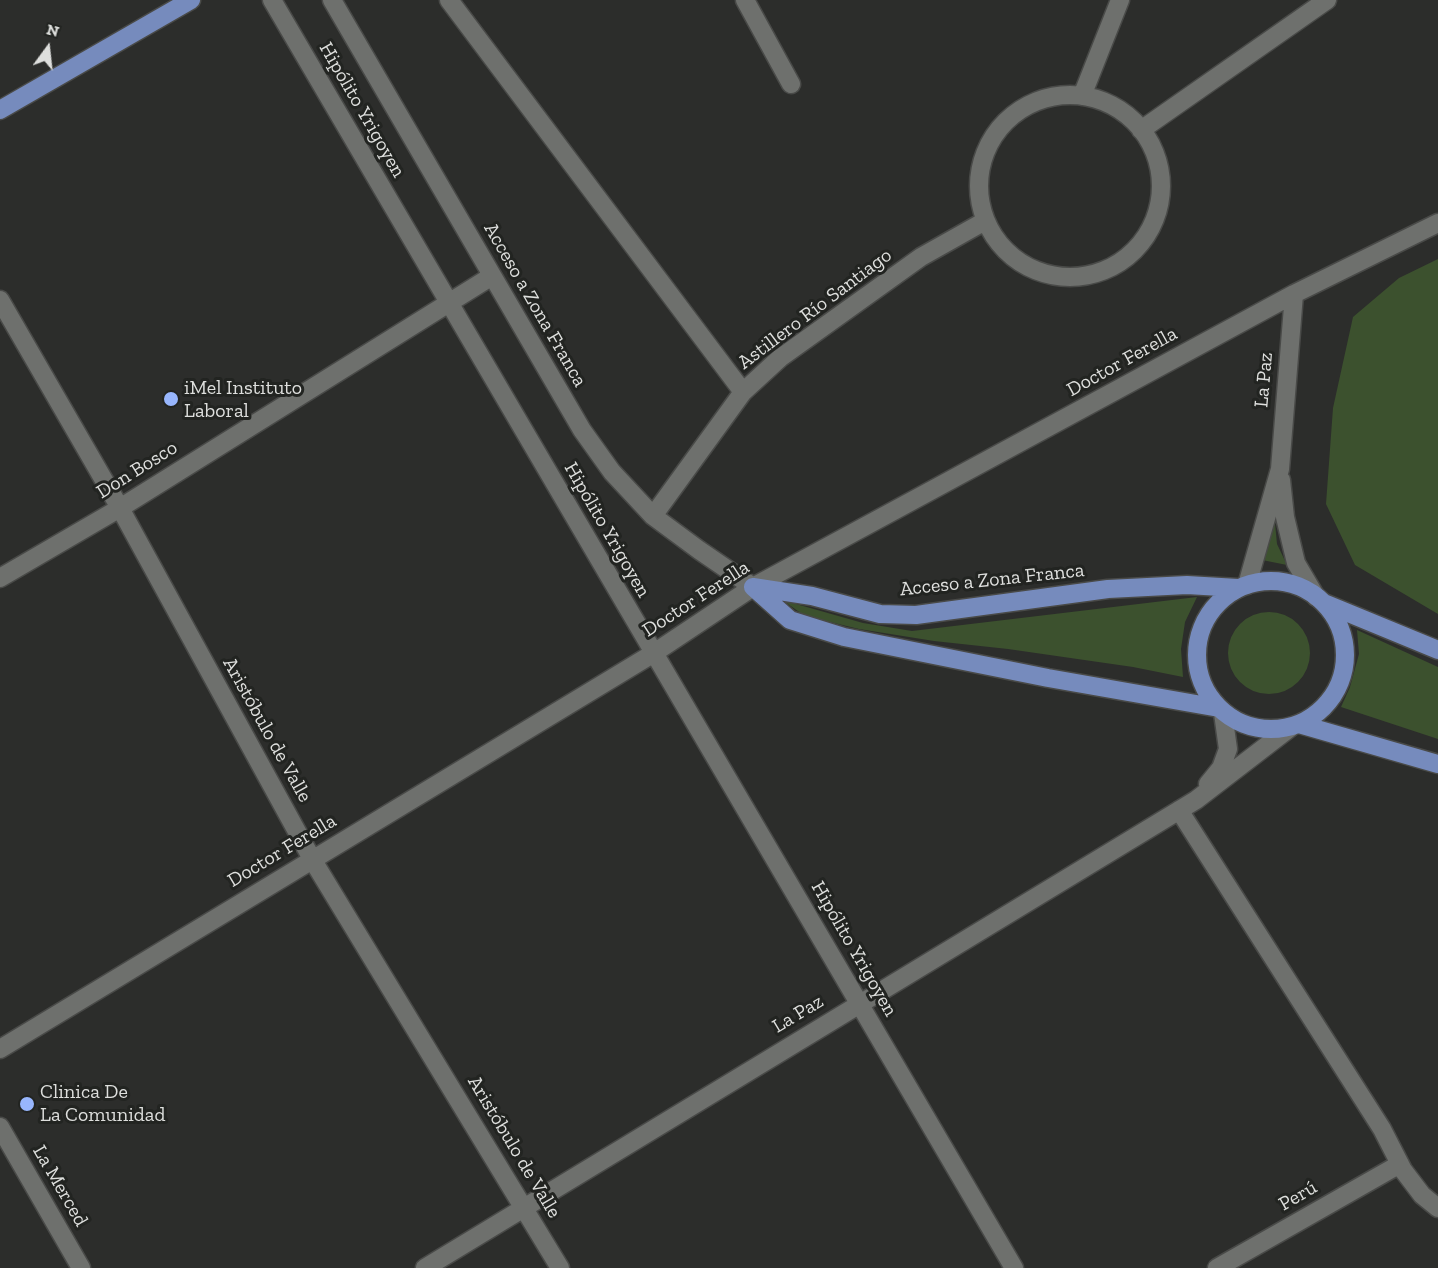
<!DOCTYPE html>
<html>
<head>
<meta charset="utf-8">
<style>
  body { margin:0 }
  #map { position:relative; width:1438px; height:1268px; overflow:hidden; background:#2c2d2b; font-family:"Zilla Slab",serif }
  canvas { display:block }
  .north { position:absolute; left:18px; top:18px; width:60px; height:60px; -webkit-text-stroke:4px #222421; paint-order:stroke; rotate:15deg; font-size:16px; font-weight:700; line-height:24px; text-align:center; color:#dedfdd }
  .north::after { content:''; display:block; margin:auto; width:21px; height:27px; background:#dedfdd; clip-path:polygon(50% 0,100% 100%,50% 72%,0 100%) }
</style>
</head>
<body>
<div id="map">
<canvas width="1438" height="1268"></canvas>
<div class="north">N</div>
</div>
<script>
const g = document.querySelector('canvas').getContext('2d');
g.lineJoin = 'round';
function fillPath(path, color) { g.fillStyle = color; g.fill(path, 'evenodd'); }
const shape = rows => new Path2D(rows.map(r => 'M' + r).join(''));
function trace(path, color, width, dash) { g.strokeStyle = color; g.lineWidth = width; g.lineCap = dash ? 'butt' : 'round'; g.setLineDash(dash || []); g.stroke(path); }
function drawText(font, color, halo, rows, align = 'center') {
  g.font = font + ' "Zilla Slab",serif'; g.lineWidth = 6; g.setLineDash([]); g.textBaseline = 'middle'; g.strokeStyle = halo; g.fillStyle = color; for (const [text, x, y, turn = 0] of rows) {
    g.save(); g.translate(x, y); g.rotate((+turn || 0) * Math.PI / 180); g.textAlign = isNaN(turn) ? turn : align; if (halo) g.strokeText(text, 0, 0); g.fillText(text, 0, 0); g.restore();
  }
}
fillPath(shape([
  [1438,259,1438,614,1355,565,1326,504,1333,408,1353,317,1399,278],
  [1274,513,1277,544,1287,565,1262,560],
  [1197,597,1185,622,1181,649,1183,677,1133,667,1008,649,934,641,859,629,805,616,782,600,863,623,912,631],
  '1228 653a41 41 0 1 1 82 0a41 41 0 1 1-82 0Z',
  [1357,630,1438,667,1438,739,1341,707,1350,687,1359,654]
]), '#3c512e');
const minor = shape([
  [272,0,1014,1268],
  [332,0,582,430,612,472,653,516,699,550,753,587],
  [449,0,743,392],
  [745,0,791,84],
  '979 186a91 91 0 1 1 182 0a91 91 0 1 1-182 0Z',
  [1082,96,1120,0],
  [1141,130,1327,0],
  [0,300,120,508,312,859,560,1268],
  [1281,480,1285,517,1296,563,1316,597],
  [653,516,743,392,780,358,921,257,985,221],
  [0,578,120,508,492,276],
  [1247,585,1280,469,1294,294],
  [1208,784,1221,768,1228,749,1223,713],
  [1179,810,1382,1129,1403,1170,1422,1195,1438,1208],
  [0,1049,654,653,753,587,1294,294,1438,223],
  [0,1127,81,1268],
  [425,1268,1196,800,1291,727],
  [1217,1268,1400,1164]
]);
const major = shape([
  [0,110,191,0],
  '1197 655a74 74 0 1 1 148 0a74 74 0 1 1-148 0Z',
  [753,587,812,596,880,614,916,615,1108,589,1187,585,1238,588],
  [753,587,790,620,844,637,1048,678,1219,708],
  [1324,603,1438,650],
  [1299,724,1438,764]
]);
trace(minor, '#494a48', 21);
trace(major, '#494a48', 21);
trace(minor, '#6e706d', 18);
trace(major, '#768bbd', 18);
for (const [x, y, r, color] of [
  [171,399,8,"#98b6fd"],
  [27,1104,8,"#98b6fd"]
]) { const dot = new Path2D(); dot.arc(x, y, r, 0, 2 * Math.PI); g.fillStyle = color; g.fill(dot); trace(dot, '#222421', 2); }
drawText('20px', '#dedfdd', '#222421', [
  ["Hipólito Yrigoyen",362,110,60],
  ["Acceso a Zona Franca",535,305,60],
  ["Astillero Río Santiago",815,309,-37],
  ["Doctor Ferella",1122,362,-29],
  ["La Paz",1264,380,-85],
  ["Don Bosco",137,470,-32],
  ["Hipólito Yrigoyen",607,530,60],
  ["Acceso a Zona Franca",992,580,-6],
  ["Doctor Ferella",696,599,-33],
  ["Aristóbulo de Valle",267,730,61],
  ["Doctor Ferella",282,851,-31],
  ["Hipólito Yrigoyen",854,949,60],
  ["La Paz",798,1014,-31],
  ["Aristóbulo de Valle",514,1147,59],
  ["La Merced",60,1186,60],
  ["Perú",1298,1196,-30]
]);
drawText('20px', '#dedfdd', '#222421', [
  ["iMel Instituto",184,388],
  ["Laboral",184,411],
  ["Clinica De",40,1092],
  ["La Comunidad",40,1115]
], 'left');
</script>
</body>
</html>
